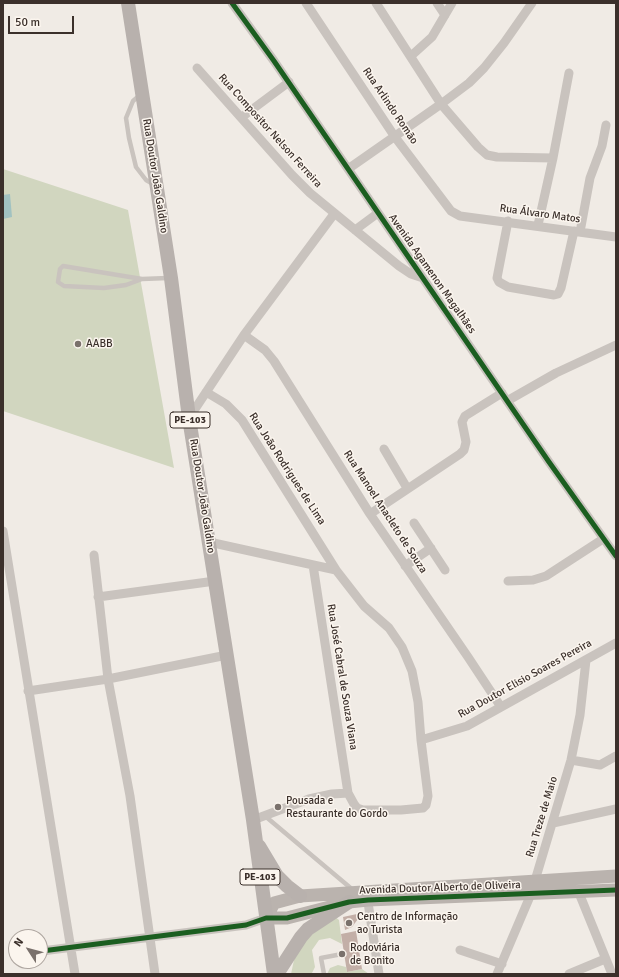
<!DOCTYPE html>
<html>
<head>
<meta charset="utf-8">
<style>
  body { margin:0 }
  #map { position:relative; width:619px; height:977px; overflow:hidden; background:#f0ebe5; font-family:Signika,sans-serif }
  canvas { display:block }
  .frame { position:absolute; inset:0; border:4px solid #3b302b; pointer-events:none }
  .north { position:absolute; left:8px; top:929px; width:40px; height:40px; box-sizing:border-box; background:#fbf5ee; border:1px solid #aea6a0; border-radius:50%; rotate:306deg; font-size:11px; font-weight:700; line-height:16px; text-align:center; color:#3b302b }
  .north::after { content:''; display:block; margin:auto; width:14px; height:18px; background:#7a716c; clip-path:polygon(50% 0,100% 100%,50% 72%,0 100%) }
  .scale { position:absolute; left:8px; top:16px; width:66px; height:18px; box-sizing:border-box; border:2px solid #3b302b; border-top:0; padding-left:5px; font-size:12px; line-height:14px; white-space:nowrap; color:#3b302b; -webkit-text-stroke:3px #fbf5ee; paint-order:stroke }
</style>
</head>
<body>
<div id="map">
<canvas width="619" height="977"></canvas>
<div class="frame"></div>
<div class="north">N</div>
<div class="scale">50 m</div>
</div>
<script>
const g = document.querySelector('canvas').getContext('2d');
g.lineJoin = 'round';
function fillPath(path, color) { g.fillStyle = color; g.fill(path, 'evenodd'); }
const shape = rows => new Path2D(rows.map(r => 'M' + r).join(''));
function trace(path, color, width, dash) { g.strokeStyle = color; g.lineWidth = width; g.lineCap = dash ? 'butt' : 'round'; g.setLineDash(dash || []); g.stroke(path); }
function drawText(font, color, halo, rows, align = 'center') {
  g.font = font + ' Signika,sans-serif'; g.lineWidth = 3; g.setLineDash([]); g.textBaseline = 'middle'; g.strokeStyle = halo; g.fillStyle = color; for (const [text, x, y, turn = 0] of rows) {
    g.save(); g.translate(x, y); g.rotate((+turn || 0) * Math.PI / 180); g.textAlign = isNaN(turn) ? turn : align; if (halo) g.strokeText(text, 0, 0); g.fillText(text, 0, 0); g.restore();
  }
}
fillPath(shape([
  [3,169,128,210,174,468,3,411],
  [334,916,339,920,342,944,330,938,319,940,312,950,315,967,312,973,291,974,294,960,305,940],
  [338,965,346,967,347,972,362,969,369,974,327,974,330,968]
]), '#d1d6bf');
fillPath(shape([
  [10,194,12,217,3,219,3,195]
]), '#a1c2c1');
fillPath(shape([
  [357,914,358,919,352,927,345,930,343,917],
  [356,931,362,969,347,972,341,934]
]), '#c3afa7');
trace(shape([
  [140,95,133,101,126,118,129,138,136,167,146,180,153,184],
  [142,279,126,285,104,288,64,286,58,282,60,269,63,266,142,279,168,278],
  [265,816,353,890],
  [324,974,321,958,342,954]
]), '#c9c3be', 4.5);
trace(shape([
  [232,3,274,61,549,462,616,556],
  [306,3,395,137,451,211,460,216,616,237],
  [376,3,441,104,478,147,487,155,497,157,553,158],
  [437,3,445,15],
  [411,56,432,37,452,3],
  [197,68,292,175,310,193,399,266,411,274,423,278],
  [242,117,289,82],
  [348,169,441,104,469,83,484,68,504,43,532,3],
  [508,221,497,278,499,282,508,287,554,295,558,294,561,288,574,231],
  [538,225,553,158,569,73],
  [355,230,378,213],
  [580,232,590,178,602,146,606,125],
  [244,335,265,350,274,361,370,514,468,657,501,707],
  [206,392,226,404,242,420,336,570],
  [507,401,556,373,616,345],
  [189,418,244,335,334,214],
  [384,449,407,488],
  [370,514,460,454,464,450,466,442,462,422,465,416,502,393],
  [414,523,445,570],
  [3,531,75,974],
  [209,542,336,570,364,606,389,628,402,647,412,671,418,702,421,740],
  [94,555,108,679,130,796,155,974],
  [313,565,348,793],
  [405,566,431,548],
  [508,581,533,580,546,576,603,539],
  [98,597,215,581],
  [28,691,108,679,227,655],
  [571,760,600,765,616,756],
  [253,820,309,799,332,794,348,793,354,804,357,808,363,810,401,810,423,808,426,805,428,796,421,740,467,726,616,643],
  [553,823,616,809],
  [579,893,612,974],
  [367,896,379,974],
  [460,950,502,964],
  [42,951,246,925,266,918],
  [497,974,531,894,571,760,580,715,586,660],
  [569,974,605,959]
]), '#c9c3be', 9);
trace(shape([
  [616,876,300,896,274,903,266,918,287,918,349,902,368,900,616,890]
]), '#bab3ae', 13);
trace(shape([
  [128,3,171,278,189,418,253,820,274,974],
  [259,846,277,876,287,886,300,896],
  [277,974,301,937,308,929,349,902]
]), '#b8b1ad', 14);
trace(shape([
  [232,3,274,61,549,462,616,556],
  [42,951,246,925,266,918,287,918,349,902,368,900,616,890]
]), '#1b5e20', 5);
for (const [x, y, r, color] of [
  [78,344,4,"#7a716c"],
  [278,807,4,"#7a716c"],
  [349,923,4,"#7a716c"],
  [342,954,4,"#7a716c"]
]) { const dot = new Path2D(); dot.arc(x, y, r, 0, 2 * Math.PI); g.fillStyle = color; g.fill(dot); trace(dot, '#fbf5ee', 1.5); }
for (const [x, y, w] of [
  [190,420,40],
  [260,877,40]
]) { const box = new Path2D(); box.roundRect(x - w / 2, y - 8, w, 16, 3); g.fillStyle = '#fbf5ee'; g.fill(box); trace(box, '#3b302b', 1); }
drawText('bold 10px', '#3b302b', null, [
  ["PE-103",190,420],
  ["PE-103",260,877]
]);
drawText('11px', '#3b302b', '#fbf5ee', [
  ["Rua Arlindo Romão",390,106,56],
  ["Rua Compositor Nelson Ferreira",270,131,48],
  ["Rua Doutor João Galdino",155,176,81],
  ["Rua Álvaro Matos",540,214,8],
  ["Avenida Agamenon Magalhães",432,274,55],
  ["Rua João Rodrigues de Lima",287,469,57],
  ["Rua Doutor João Galdino",202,496,81],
  ["Rua Manoel Anacleto de Souza",385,512,57],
  ["Rua José Cabral de Souza Viana",342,677,81],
  ["Rua Doutor Elisio Soares Pereira",525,679,-29],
  ["Rua Treze de Maio",542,817,-73],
  ["Avenida Doutor Alberto de Oliveira",440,888,-2]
]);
drawText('11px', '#3b302b', '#fbf5ee', [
  ["AABB",86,344],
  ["Pousada e",286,801],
  ["Restaurante do Gordo",286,814],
  ["Centro de Informação",357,917],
  ["ao Turista",357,930],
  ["Rodoviária",350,948],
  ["de Bonito",350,961]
], 'left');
</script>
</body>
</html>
